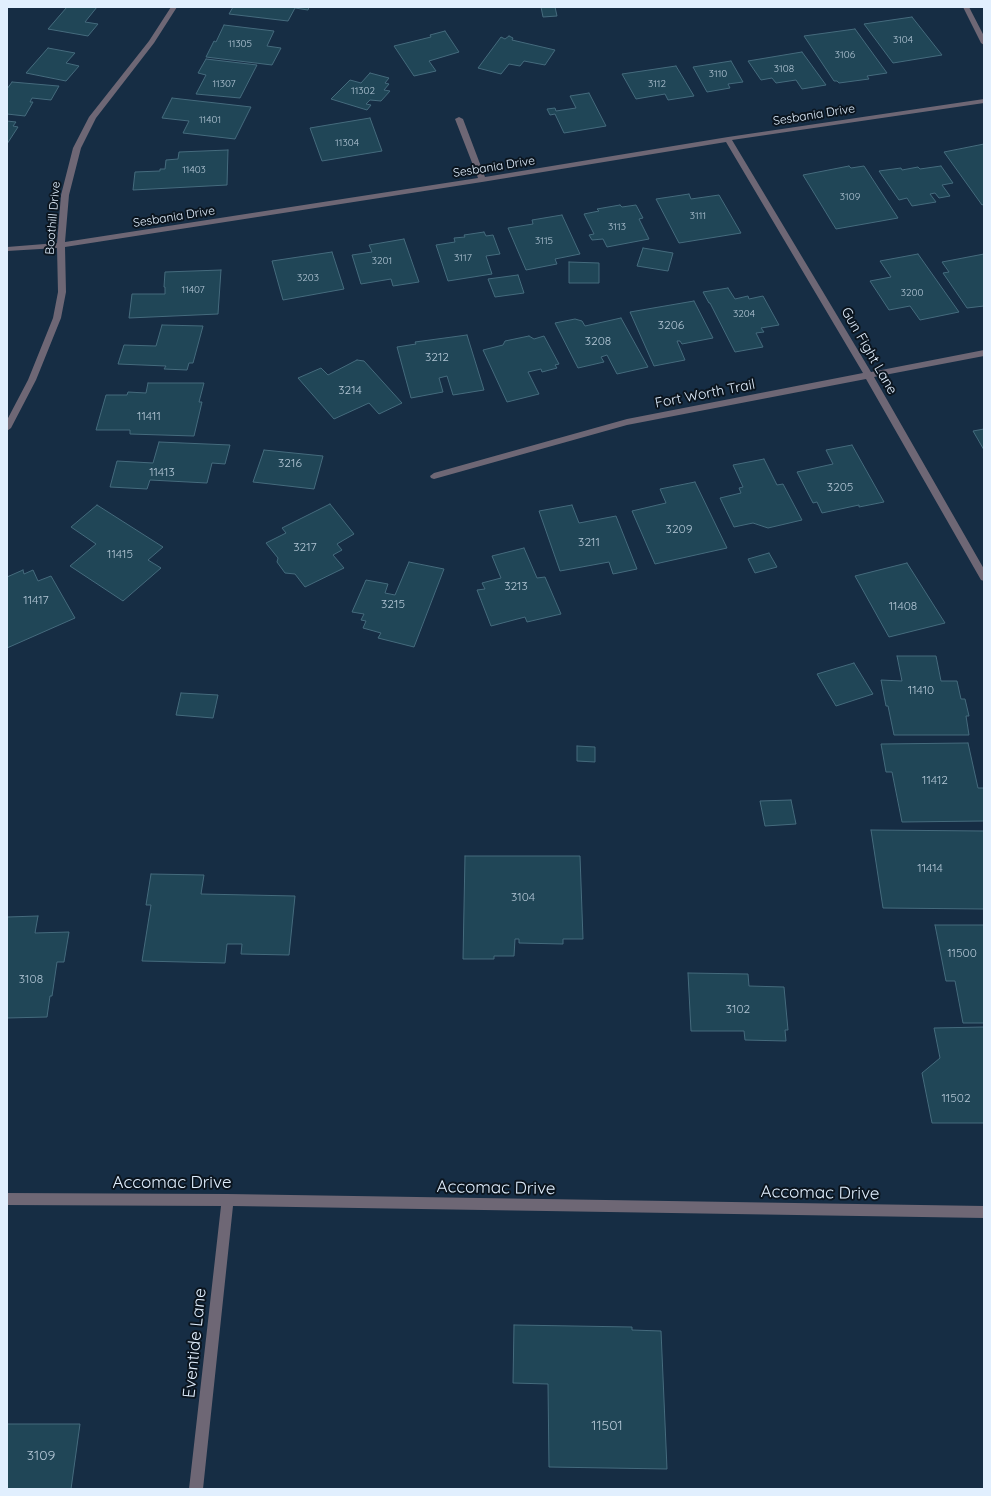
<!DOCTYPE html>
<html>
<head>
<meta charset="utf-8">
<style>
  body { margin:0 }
  #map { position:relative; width:991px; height:1496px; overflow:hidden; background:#162d44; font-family:Quicksand,sans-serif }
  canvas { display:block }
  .frame { position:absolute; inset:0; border:8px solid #e1effe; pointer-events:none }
</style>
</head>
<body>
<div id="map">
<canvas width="991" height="1496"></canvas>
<div class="frame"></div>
</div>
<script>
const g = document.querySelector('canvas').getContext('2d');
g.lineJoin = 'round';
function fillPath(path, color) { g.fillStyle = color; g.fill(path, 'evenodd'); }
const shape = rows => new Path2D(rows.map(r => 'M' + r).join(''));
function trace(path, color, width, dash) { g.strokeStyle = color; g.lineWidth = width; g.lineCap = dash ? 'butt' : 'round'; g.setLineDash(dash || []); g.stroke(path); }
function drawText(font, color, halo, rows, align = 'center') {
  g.font = font + ' Quicksand,sans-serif'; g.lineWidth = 4; g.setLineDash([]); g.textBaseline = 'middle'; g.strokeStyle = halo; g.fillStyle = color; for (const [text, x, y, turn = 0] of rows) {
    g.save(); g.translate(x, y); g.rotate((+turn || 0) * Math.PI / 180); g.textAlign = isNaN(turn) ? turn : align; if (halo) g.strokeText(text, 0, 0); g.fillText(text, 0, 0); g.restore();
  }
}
const building = shape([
  [67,7,97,7,85,22,98,24,88,36,48,29,67,7],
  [233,7,309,7,308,10,295,8,288,21,229,14,233,7],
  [541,7,555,7,557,16,543,17,541,7],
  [912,17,942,55,893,63,864,24,912,17],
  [224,25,274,31,267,46,281,48,272,65,206,57,214,41,216,42,224,25],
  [855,29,887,73,867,76,869,79,839,83,837,81,834,81,804,36,855,29],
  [445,31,459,52,429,61,436,71,414,76,394,46,431,37,430,35,445,31],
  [509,36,513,38,512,40,555,50,545,65,524,61,520,66,509,64,501,74,478,68,501,37,505,39,509,36],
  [48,48,75,53,66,63,79,66,66,81,26,73,48,48],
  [802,52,826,85,802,89,796,80,776,83,772,78,761,80,748,61,802,52],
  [206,59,257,65,240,98,196,94,206,75,198,73,206,59],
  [731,61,743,82,728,84,730,88,707,92,693,67,731,61],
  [676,66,694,96,668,100,665,94,636,99,622,74,676,66],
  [370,73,389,78,385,83,389,84,384,90,390,91,381,101,370,100,366,104,371,105,367,110,331,99,350,80,361,83,370,73],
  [12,82,58,86,59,86,51,100,32,98,30,102,33,102,25,116,7,114,7,89,12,82],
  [589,93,606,126,564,133,555,114,550,115,547,109,555,108,556,111,576,108,570,96,589,93],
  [172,98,251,107,235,139,183,133,189,121,162,118,172,98],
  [370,118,382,151,322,161,310,128,370,118],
  [7,121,16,122,13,126,18,127,7,144,7,121],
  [984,144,984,204,982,205,944,152,984,144],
  [228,150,227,185,133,190,135,172,160,171,160,169,165,169,166,160,178,159,179,152,228,150],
  [849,166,851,168,864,166,898,218,836,229,803,175,849,166],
  [941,166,953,183,942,185,950,196,939,198,935,193,930,194,936,202,912,206,907,198,899,200,879,171,901,168,902,170,918,167,920,169,941,166],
  [689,194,691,199,719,195,741,233,679,243,656,199,689,194],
  [620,205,622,207,636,205,643,218,639,219,649,239,607,247,603,239,592,240,589,235,594,234,584,214,599,211,597,209,620,205],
  [562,215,580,254,555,259,557,264,526,270,508,228,533,224,532,220,562,215],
  [484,232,486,236,493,235,500,254,486,256,492,274,448,281,436,245,455,242,454,238,465,237,464,235,484,232],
  [404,239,419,282,393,286,391,279,361,284,352,255,372,252,369,245,404,239],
  [643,248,673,253,668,271,637,266,643,248],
  [332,252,344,289,283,300,272,261,332,252],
  [918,254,959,312,920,320,910,306,889,310,870,281,891,277,880,261,918,254],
  [984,254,984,306,967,308,943,273,949,272,942,262,984,254],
  [569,262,599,263,599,283,569,283,569,262],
  [221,270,218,314,129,318,132,294,165,294,165,287,164,287,165,272,221,270],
  [518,275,524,293,495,297,488,279,518,275],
  [728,288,735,299,748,296,749,299,763,296,779,325,761,328,764,332,756,333,763,347,735,352,710,303,709,303,703,292,728,288],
  [694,301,713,338,682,344,680,341,677,341,685,360,654,366,630,312,694,301],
  [621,318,648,367,617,374,607,355,601,357,604,362,578,368,555,323,575,319,582,321,585,326,621,318],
  [162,325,203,326,193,363,189,363,187,370,164,369,166,366,118,364,124,345,156,346,162,325],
  [467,335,484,390,453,395,447,376,439,378,443,392,411,398,397,347,416,344,415,342,467,335],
  [529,336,534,339,544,336,559,364,555,365,557,368,542,372,541,369,528,372,539,394,507,402,483,350,503,345,505,341,529,336],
  [357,360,364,361,402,403,379,414,369,403,334,419,298,378,321,368,328,375,357,360],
  [148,383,204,383,199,402,202,402,194,436,130,434,130,430,96,430,106,395,127,395,128,392,146,393,148,383],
  [984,429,984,450,973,431,984,429],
  [159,442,230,445,225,464,212,463,207,483,150,480,147,489,110,487,117,461,153,463,159,442],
  [852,445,884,502,859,507,859,505,822,513,817,502,813,503,797,472,833,464,826,450,852,445],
  [264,450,323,456,314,489,253,482,264,450],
  [764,459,777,485,783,484,802,520,768,528,753,523,734,527,720,498,741,493,739,488,743,487,733,465,764,459],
  [695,482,727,548,655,564,632,511,666,503,660,489,695,482],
  [330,504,354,534,337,544,342,550,333,555,344,568,305,587,295,574,285,573,277,562,278,558,266,543,286,533,282,528,330,504],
  [97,505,163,547,148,560,161,568,123,601,70,566,96,544,71,527,97,505],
  [572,505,579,523,616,516,637,569,613,574,609,562,560,571,539,511,572,505],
  [524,548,537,578,545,577,561,614,527,622,525,617,491,626,477,590,485,589,482,583,501,578,492,556,524,548],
  [769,553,777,567,755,573,748,559,769,553],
  [409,562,444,569,414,647,378,638,381,633,363,628,366,621,361,620,364,614,352,612,366,580,388,584,385,593,395,595,409,562],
  [907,563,945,623,889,637,855,576,907,563],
  [23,570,24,574,33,570,38,581,51,576,75,618,7,648,7,577,23,570],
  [897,656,936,656,941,681,957,681,961,699,965,699,969,716,966,716,969,735,894,735,888,706,886,706,881,680,902,681,897,656],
  [854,663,873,694,836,706,817,674,854,663],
  [181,693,218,695,213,718,176,715,181,693],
  [968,743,978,788,984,788,984,821,902,822,892,772,886,772,881,744,968,743],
  [577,746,595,747,595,762,577,761,577,746],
  [791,800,796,824,765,826,760,801,791,800],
  [871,830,984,831,984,909,883,908,871,830],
  [465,856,580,856,583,939,563,939,563,944,519,943,519,939,515,939,514,956,494,956,494,959,463,959,465,856],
  [151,874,204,875,201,894,295,896,289,955,241,954,242,944,227,944,225,963,142,961,151,905,146,905,151,874],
  [38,916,35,933,69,932,64,962,57,962,52,996,50,996,47,1017,7,1018,7,917,38,916],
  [935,925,984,925,984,1023,963,1023,955,981,946,981,935,925],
  [688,973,748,974,749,986,784,987,788,1030,785,1030,786,1041,745,1040,744,1031,691,1031,688,973],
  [984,1027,984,1123,932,1123,922,1073,940,1058,934,1028,984,1027],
  [514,1325,632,1327,632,1330,661,1331,667,1469,549,1467,548,1384,513,1383,514,1325],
  [7,1424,80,1424,71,1489,7,1489,7,1424]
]);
fillPath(building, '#204657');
trace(building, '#456b7d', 1);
fillPath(shape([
  [171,7,177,7,154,43,96,118,81,148,69,195,65,242,478,178,455,119,459,117,463,119,485,177,728,137,984,99,984,103,732,140,871,372,984,350,984,356,874,377,984,569,984,581,981,580,866,379,627,425,434,479,431,478,430,476,434,473,627,419,863,373,726,142,482,182,65,247,66,292,61,318,36,380,11,428,7,431,7,420,28,380,53,318,58,292,57,248,7,251,7,247,57,243,61,195,73,148,89,117,149,41,171,7],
  [963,7,969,7,984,36,984,45,981,43,963,7],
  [7,1193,228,1194,984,1206,984,1218,233,1206,203,1489,189,1489,221,1206,7,1205,7,1193]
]), '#6e6775');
drawText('10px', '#b1c5d4', null, [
  ["3104",903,40],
  ["11305",240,44],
  ["3106",845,55],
  ["3108",784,69],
  ["3110",718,74],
  ["11307",224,84],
  ["3112",657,84],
  ["11302",363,91],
  ["11401",210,120],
  ["11304",347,143],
  ["11403",194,170],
  ["3109",850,197],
  ["3111",698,216],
  ["3113",617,227],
  ["3115",544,241],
  ["3117",463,258],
  ["3201",382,261],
  ["3203",308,278],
  ["11407",193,290],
  ["3200",912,293],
  ["3204",744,314]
]);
drawText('12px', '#e1effe', '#0b151f', [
  ["Sesbania Drive",814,115,-9],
  ["Sesbania Drive",494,167,-9],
  ["Sesbania Drive",174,217,-9],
  ["Boothill Drive",53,218,-85]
]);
drawText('12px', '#b1c5d4', null, [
  ["3206",671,325],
  ["3208",598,341],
  ["3212",437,357],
  ["3214",350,390],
  ["11411",149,416],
  ["3216",290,463],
  ["11413",162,472],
  ["3205",840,487],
  ["3209",679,529],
  ["3211",589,542],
  ["3217",305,547],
  ["11415",120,554],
  ["3213",516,586],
  ["11417",36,600],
  ["3215",393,604],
  ["11408",903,606],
  ["11410",921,690],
  ["11412",935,780],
  ["11414",930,868],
  ["3104",523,897],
  ["11500",962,953],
  ["3108",31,979],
  ["3102",738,1009],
  ["11502",956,1098]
]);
drawText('14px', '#e1effe', '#0b151f', [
  ["Gun Fight Lane",869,351,60],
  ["Fort Worth Trail",705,394,-11]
]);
drawText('14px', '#b1c5d4', null, [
  ["11501",607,1426],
  ["3109",41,1456]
]);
drawText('17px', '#e1effe', '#0b151f', [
  ["Accomac Drive",172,1183],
  ["Accomac Drive",496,1188,1],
  ["Accomac Drive",820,1193,1],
  ["Eventide Lane",195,1343,-84]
]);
</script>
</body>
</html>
